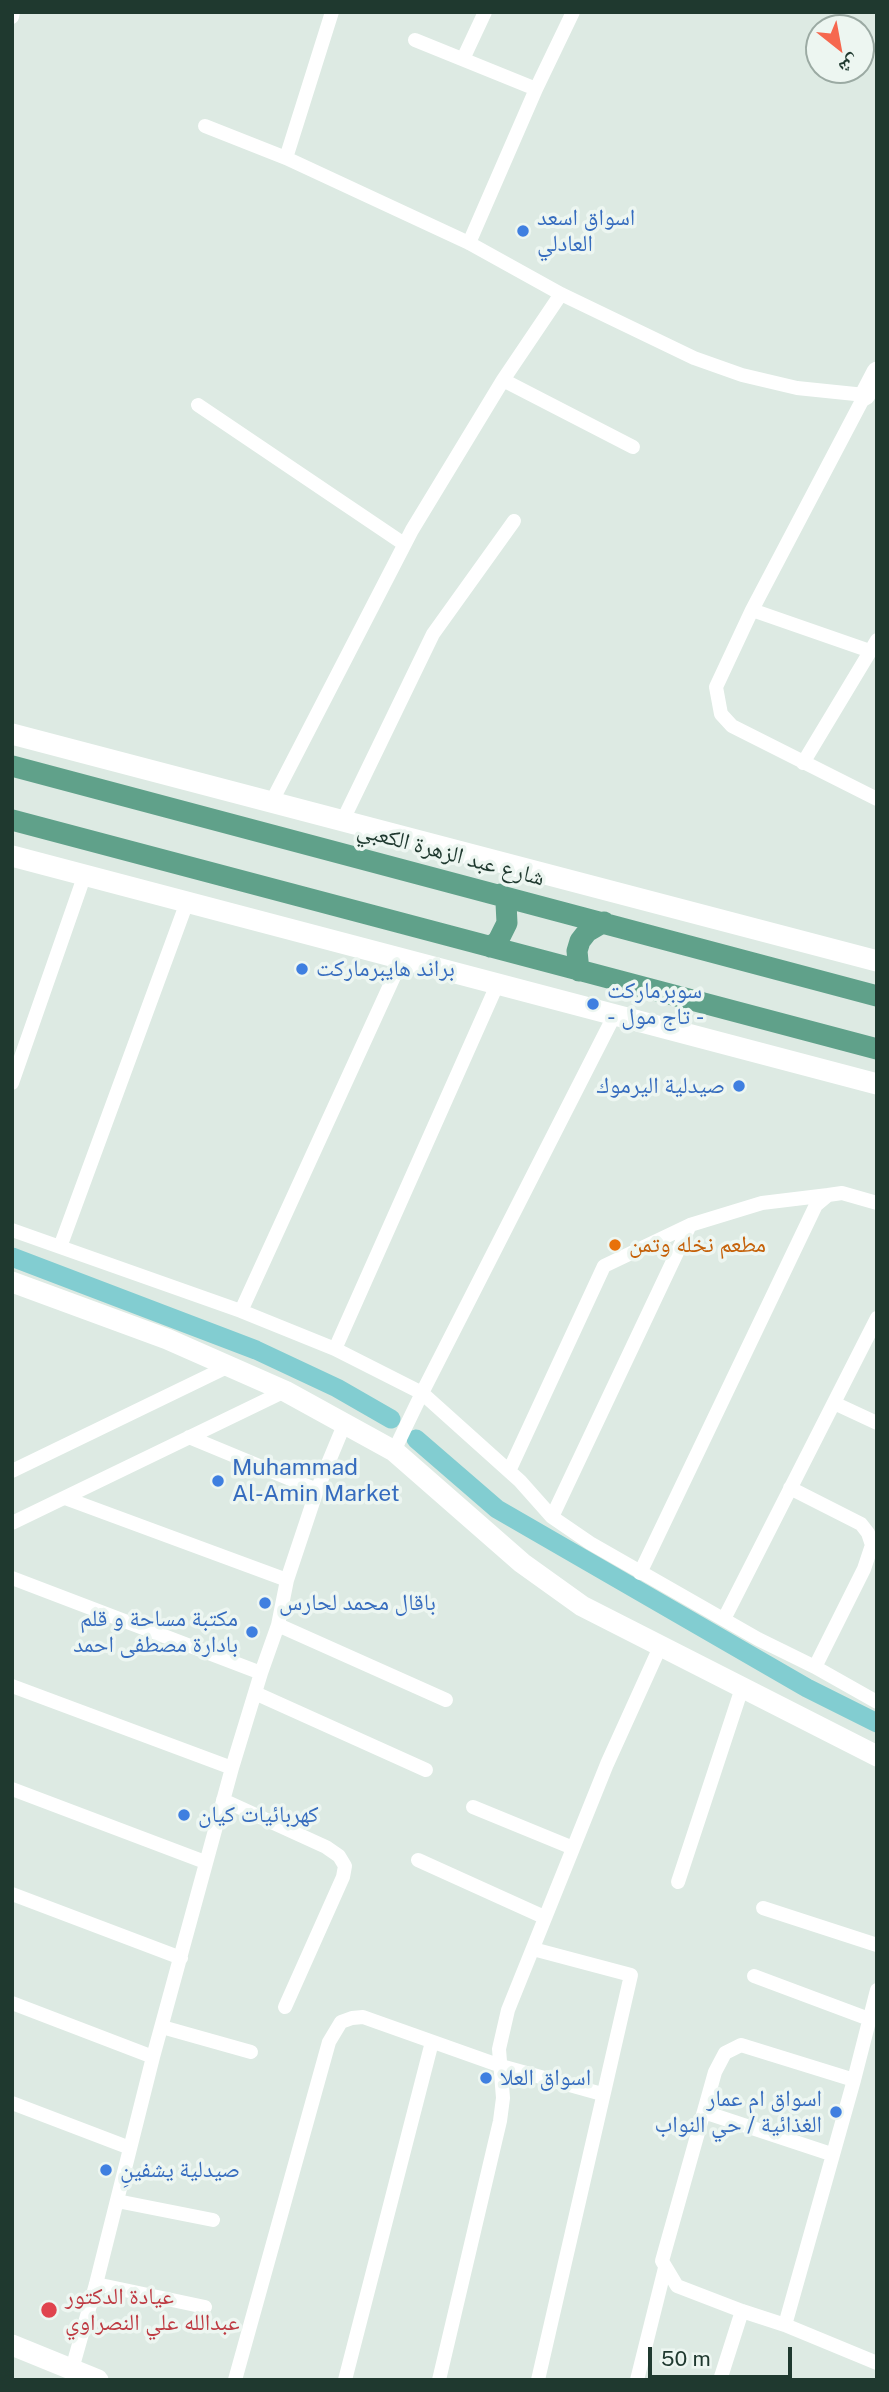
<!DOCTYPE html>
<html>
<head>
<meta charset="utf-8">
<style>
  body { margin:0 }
  #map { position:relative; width:889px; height:2392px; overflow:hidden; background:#ddeae3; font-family:"Public Sans","Noto Naskh Arabic",sans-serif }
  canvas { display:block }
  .frame { position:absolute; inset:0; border:14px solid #1f392f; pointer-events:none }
  .north { position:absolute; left:805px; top:14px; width:70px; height:70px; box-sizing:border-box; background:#edf6f1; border:2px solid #9baaa3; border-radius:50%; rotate:149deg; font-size:19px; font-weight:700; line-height:28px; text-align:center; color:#1f392f }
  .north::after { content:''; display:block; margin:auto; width:24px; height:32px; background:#f6684f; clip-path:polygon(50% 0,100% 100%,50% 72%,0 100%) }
  .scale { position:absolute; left:648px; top:2347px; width:144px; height:32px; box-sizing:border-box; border:4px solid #1f392f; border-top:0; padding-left:9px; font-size:21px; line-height:24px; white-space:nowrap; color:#1f392f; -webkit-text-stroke:5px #edf6f1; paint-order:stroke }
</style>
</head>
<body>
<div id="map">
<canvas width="889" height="2392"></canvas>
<div class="frame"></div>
<div class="north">ش</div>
<div class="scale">50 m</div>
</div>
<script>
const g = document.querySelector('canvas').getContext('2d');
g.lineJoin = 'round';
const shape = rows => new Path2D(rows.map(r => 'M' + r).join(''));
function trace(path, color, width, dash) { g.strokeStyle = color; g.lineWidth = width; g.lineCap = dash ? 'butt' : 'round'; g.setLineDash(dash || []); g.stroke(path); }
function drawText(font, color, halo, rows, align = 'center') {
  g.font = font + ' "Public Sans","Noto Naskh Arabic",sans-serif'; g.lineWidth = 7; g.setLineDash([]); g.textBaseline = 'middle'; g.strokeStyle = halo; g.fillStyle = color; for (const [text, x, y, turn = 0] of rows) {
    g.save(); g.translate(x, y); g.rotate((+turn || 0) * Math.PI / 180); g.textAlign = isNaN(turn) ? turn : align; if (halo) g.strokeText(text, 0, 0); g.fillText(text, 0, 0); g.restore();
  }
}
trace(shape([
  [12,1257,256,1350,337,1388,391,1419],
  [416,1439,497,1509,807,1688,877,1723]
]), '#82cdd1', 19);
trace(shape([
  [12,17,13,12],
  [415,40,536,89],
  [463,59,485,12],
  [205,126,286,158,469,243,561,294,694,358,742,375,797,388,865,395,752,610,716,687,721,714,732,726,877,799],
  [286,158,332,12],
  [469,243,536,89,573,12],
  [503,380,633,447],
  [198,405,404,544],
  [752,610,870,651],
  [803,763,877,640],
  [271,803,412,530,503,380,561,294],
  [342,822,433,634,514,521],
  [12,1083,85,874],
  [12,1230,241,1311,335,1349,422,1393,520,1481,552,1517,590,1543,758,1639,815,1667,877,1702],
  [60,1247,187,902],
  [241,1311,402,959],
  [335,1349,497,985],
  [834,1403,877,1423],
  [189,1437,317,1490],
  [394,1451,422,1393,614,1016],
  [12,1471,229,1366],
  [509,1471,604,1266,690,1225,762,1203,828,1195],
  [790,1488,861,1524,868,1533,872,1545,864,1569,815,1667],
  [65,1498,287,1580],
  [552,1517,690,1225],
  [12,1523,285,1391],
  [640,1573,816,1205,828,1195,842,1193,877,1203],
  [12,1578,261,1673],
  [724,1619,877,1318],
  [278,1625,446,1700],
  [12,1686,232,1768],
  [255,1693,426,1770],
  [12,1789,205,1862],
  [223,1800,326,1847,339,1856,345,1866,343,1877,285,2007],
  [473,1807,573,1848],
  [418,1860,544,1917],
  [678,1882,742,1688],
  [12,1894,181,1958],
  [763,1908,877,1945],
  [533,1949,631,1975,538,2380],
  [754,1976,869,2019],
  [12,2003,153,2057],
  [162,2027,251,2052],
  [854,2080,741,2045,725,2053,715,2072,662,2261,677,2286,742,2311,785,2325,854,2080,877,1990],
  [12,2103,130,2148],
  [704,2112,831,2154],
  [117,2201,213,2220],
  [96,2284,205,2307],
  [785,2325,877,2363],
  [72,2369,96,2284,153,2057,232,1768,261,1673,278,1625,287,1580,317,1490,344,1425],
  [235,2380,329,2042,341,2022,352,2018,363,2017,501,2066,602,2094],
  [345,2380,432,2042],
  [439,2380,500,2121,503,2098,499,2049,508,2010,607,1764,660,1647],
  [637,2380,665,2268],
  [720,2380,742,2311]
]), '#fff', 14);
trace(shape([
  [865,395,877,372],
  [12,734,877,961],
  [12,856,877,1084],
  [12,1282,167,1339,285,1391,394,1451,522,1563,582,1606,877,1756],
  [12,2345,98,2380]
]), '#fff', 21);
trace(shape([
  [12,766,877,996],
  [12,820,877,1049],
  [490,947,498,941,507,923,506,903,501,894],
  [579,971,577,951,580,941,587,932,604,922]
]), '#60a18a', 21);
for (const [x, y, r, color] of [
  [523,231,7,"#3f7fe0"],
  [302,969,7,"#3f7fe0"],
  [593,1004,7,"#3f7fe0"],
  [739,1086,7,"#3f7fe0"],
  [615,1245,7,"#e8710a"],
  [218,1481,7,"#3f7fe0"],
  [265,1603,7,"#3f7fe0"],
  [252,1632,7,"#3f7fe0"],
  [184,1815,7,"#3f7fe0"],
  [486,2078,7,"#3f7fe0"],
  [836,2112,7,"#3f7fe0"],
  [106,2170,7,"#3f7fe0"],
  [49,2310,9,"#e0444e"]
]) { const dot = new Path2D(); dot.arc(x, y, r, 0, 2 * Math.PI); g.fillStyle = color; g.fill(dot); trace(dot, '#edf6f1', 2.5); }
drawText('23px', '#366cbe', '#edf6f1', [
  ["اسواق اسعد",537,218],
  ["العادلي",537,244],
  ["براند هايبرماركت",316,969],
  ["سوبرماركت",607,991],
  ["- تاج مول -",607,1017],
  ["صيدلية اليرموك",725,1086,"right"],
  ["Muhammad",232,1468],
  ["Al-Amin Market",232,1494],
  ["باقال محمد لحارس",279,1603],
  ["مكتبة مساحة و قلم",238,1619,"right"],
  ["بادارة مصطفى احمد",238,1645,"right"],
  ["كهربائيات كيان",198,1815],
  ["اسواق العلا",500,2078],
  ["اسواق ام عمار",822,2099,"right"],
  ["الغذائية / حي النواب",822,2125,"right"],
  ["صيدلية يشفينِ",120,2170]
], 'left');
drawText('23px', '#1f392f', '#edf6f1', [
  ["شارع عبد الزهرة الكعبي",451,854,15]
]);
drawText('23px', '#c56008', '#edf6f1', [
  ["مطعم نخله وتمن",629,1245]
], 'left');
drawText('23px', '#be3a42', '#edf6f1', [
  ["عيادة الدكتور",65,2297],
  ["عبدالله علي النصراوي",65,2323]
], 'left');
</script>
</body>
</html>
